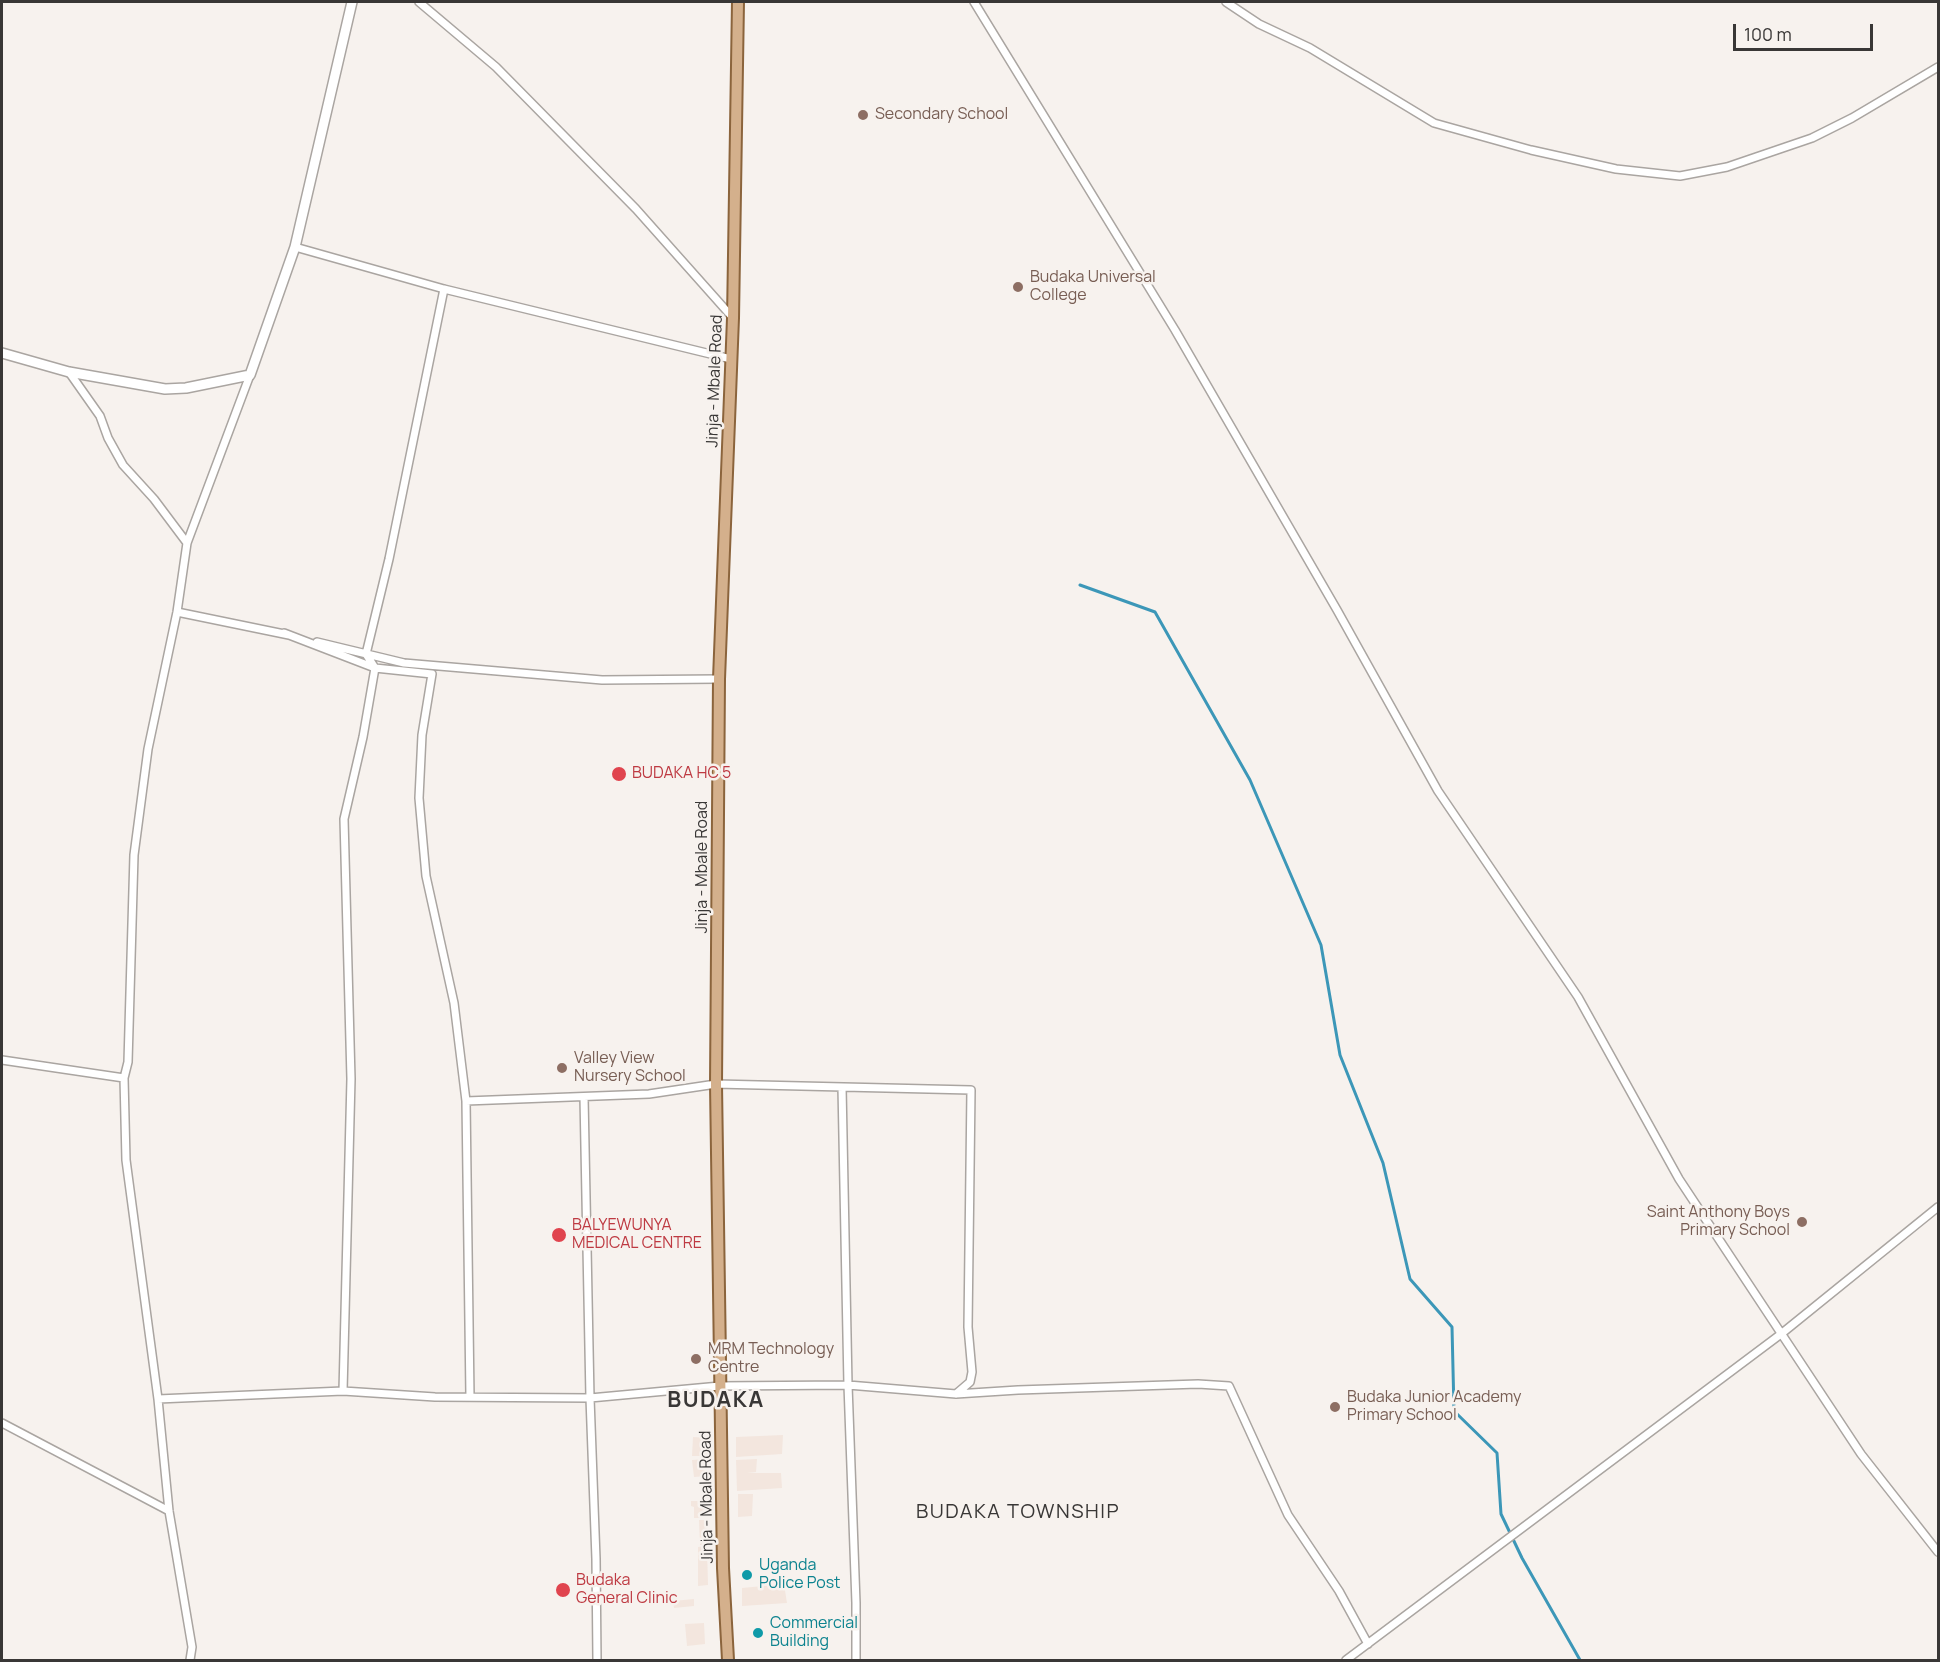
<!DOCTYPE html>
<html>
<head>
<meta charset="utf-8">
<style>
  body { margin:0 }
  #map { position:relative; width:1940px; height:1662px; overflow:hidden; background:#f7f2ee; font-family:Manrope,sans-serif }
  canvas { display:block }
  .frame { position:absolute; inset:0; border:3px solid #393736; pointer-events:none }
  .scale { position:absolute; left:1733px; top:24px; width:140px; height:27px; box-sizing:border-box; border:3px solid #393736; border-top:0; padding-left:8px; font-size:18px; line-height:21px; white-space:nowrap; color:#393736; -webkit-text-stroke:4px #f7f2ee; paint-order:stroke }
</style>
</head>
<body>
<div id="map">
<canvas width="1940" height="1662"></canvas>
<div class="frame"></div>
<div class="scale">100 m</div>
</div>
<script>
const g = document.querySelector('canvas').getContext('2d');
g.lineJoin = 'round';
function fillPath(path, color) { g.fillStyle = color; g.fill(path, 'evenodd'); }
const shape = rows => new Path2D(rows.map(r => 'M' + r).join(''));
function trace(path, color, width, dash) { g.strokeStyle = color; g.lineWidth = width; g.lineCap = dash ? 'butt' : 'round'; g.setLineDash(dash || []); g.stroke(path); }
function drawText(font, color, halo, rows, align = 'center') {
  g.font = font + ' Manrope,sans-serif'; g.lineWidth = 5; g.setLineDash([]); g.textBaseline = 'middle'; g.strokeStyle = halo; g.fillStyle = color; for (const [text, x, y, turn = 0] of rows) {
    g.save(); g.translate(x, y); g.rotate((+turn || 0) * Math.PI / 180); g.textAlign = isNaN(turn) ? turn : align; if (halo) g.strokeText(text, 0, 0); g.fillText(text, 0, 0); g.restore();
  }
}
fillPath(shape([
  [783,1435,782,1454,736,1457,736,1437],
  [693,1437,709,1438,709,1456,692,1456],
  [706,1459,707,1476,694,1477,692,1460],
  [757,1459,756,1472,747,1473,781,1473,782,1488,737,1491,736,1460],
  [738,1494,753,1494,752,1516,738,1517],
  [691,1501,711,1501,710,1518,694,1518,694,1507,691,1506],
  [699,1520,707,1520,708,1545,700,1545],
  [707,1546,708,1585,698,1586,698,1547],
  [784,1584,787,1603,742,1606,742,1588],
  [694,1599,694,1606,674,1608,673,1601],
  [704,1623,705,1644,687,1646,685,1624]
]), '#f3e6de');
trace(shape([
  [1080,585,1155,612,1250,780,1321,945,1340,1055,1383,1163,1410,1279,1452,1327,1454,1411,1497,1453,1501,1514,1522,1558,1580,1660]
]), '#3c97b8', 3);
const minor = shape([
  [419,2,496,67,636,209,733,318],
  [974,2,1175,330,1337,610,1438,791,1578,997,1679,1179,1861,1454,1938,1552],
  [1226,2,1259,24,1310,48,1434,123,1531,150,1616,169,1680,176,1727,167,1812,138,1852,118,1938,67],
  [295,247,444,289,731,359],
  [69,372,100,416,108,438,123,465,154,499,187,543],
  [177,612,289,635],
  [284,633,375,668,432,674,422,735,419,798,426,876,454,1003,466,1101],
  [317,642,404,663,602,680,719,679],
  [2,1060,124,1078],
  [842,1087,848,1385,856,1603,856,1660],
  [584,1097,590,1398,596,1559,597,1660],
  [343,1391,351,1079,344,819,363,737,375,668,366,654,389,559,444,289],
  [470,1397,466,1101,649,1094,716,1084,971,1090,968,1327,972,1372,970,1382,956,1394],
  [158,1399,343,1391,435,1397,590,1398,720,1386,848,1385,956,1394,1018,1390,1198,1384,1229,1386,1288,1515,1339,1591,1368,1644],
  [2,1423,169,1511],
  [190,1660,192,1647,169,1511,158,1399,126,1160,124,1078,128,1062,134,855,148,749,177,612,187,543,250,375],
  [1346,1660,1781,1334,1938,1207]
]);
const tertiary = shape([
  [2,353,69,372,165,389,186,388,250,375,295,247,352,2]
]);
const primary = shape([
  [728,1660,723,1568,716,1084,719,679,733,318,738,2]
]);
trace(minor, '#aaa5a1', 10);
trace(tertiary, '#aaa5a1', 12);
trace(primary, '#8b643c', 14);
trace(minor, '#fff', 7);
trace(tertiary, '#fff', 9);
trace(primary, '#d4b08c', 10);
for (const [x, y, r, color] of [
  [863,115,6,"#8d6e63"],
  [1018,287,6,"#8d6e63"],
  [619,774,8,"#e0444e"],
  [562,1068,6,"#8d6e63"],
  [1802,1222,6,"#8d6e63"],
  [559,1235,8,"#e0444e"],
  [696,1359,6,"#8d6e63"],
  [1335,1407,6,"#8d6e63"],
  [747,1575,6,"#0f9aa8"],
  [563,1590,8,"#e0444e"],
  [758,1633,6,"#0f9aa8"]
]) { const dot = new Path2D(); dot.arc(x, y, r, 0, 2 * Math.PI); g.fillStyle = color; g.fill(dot); trace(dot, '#f7f2ee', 2); }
drawText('16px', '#785e54', '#f7f2ee', [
  ["Secondary School",875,115],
  ["Budaka Universal",1030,278],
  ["College",1030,296],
  ["Valley View",574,1059],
  ["Nursery School",574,1077],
  ["Saint Anthony Boys",1790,1213,"right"],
  ["Primary School",1790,1231,"right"],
  ["MRM Technology",708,1350],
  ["Centre",708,1368],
  ["Budaka Junior Academy",1347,1398],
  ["Primary School",1347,1416]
], 'left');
drawText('16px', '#393736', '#f7f2ee', [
  ["Jinja - Mbale Road",715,381,-88],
  ["Jinja - Mbale Road",703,867,-90],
  ["Jinja - Mbale Road",707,1497,-91]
]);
drawText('16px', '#be3a42', '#f7f2ee', [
  ["BUDAKA HC 5",632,774],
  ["BALYEWUNYA",572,1226],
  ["MEDICAL CENTRE",572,1244],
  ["Budaka",576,1581],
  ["General Clinic",576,1599]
], 'left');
drawText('16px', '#0d838f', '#f7f2ee', [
  ["Uganda",759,1566],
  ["Police Post",759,1584],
  ["Commercial",770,1624],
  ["Building",770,1642]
], 'left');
g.letterSpacing = '1.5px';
drawText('20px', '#393736', '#f7f2ee', [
  ["BUDAKA TOWNSHIP",1018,1512]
]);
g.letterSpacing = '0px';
g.letterSpacing = '1.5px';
drawText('bold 22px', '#393736', '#f7f2ee', [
  ["BUDAKA",716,1401]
]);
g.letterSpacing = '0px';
</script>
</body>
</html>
